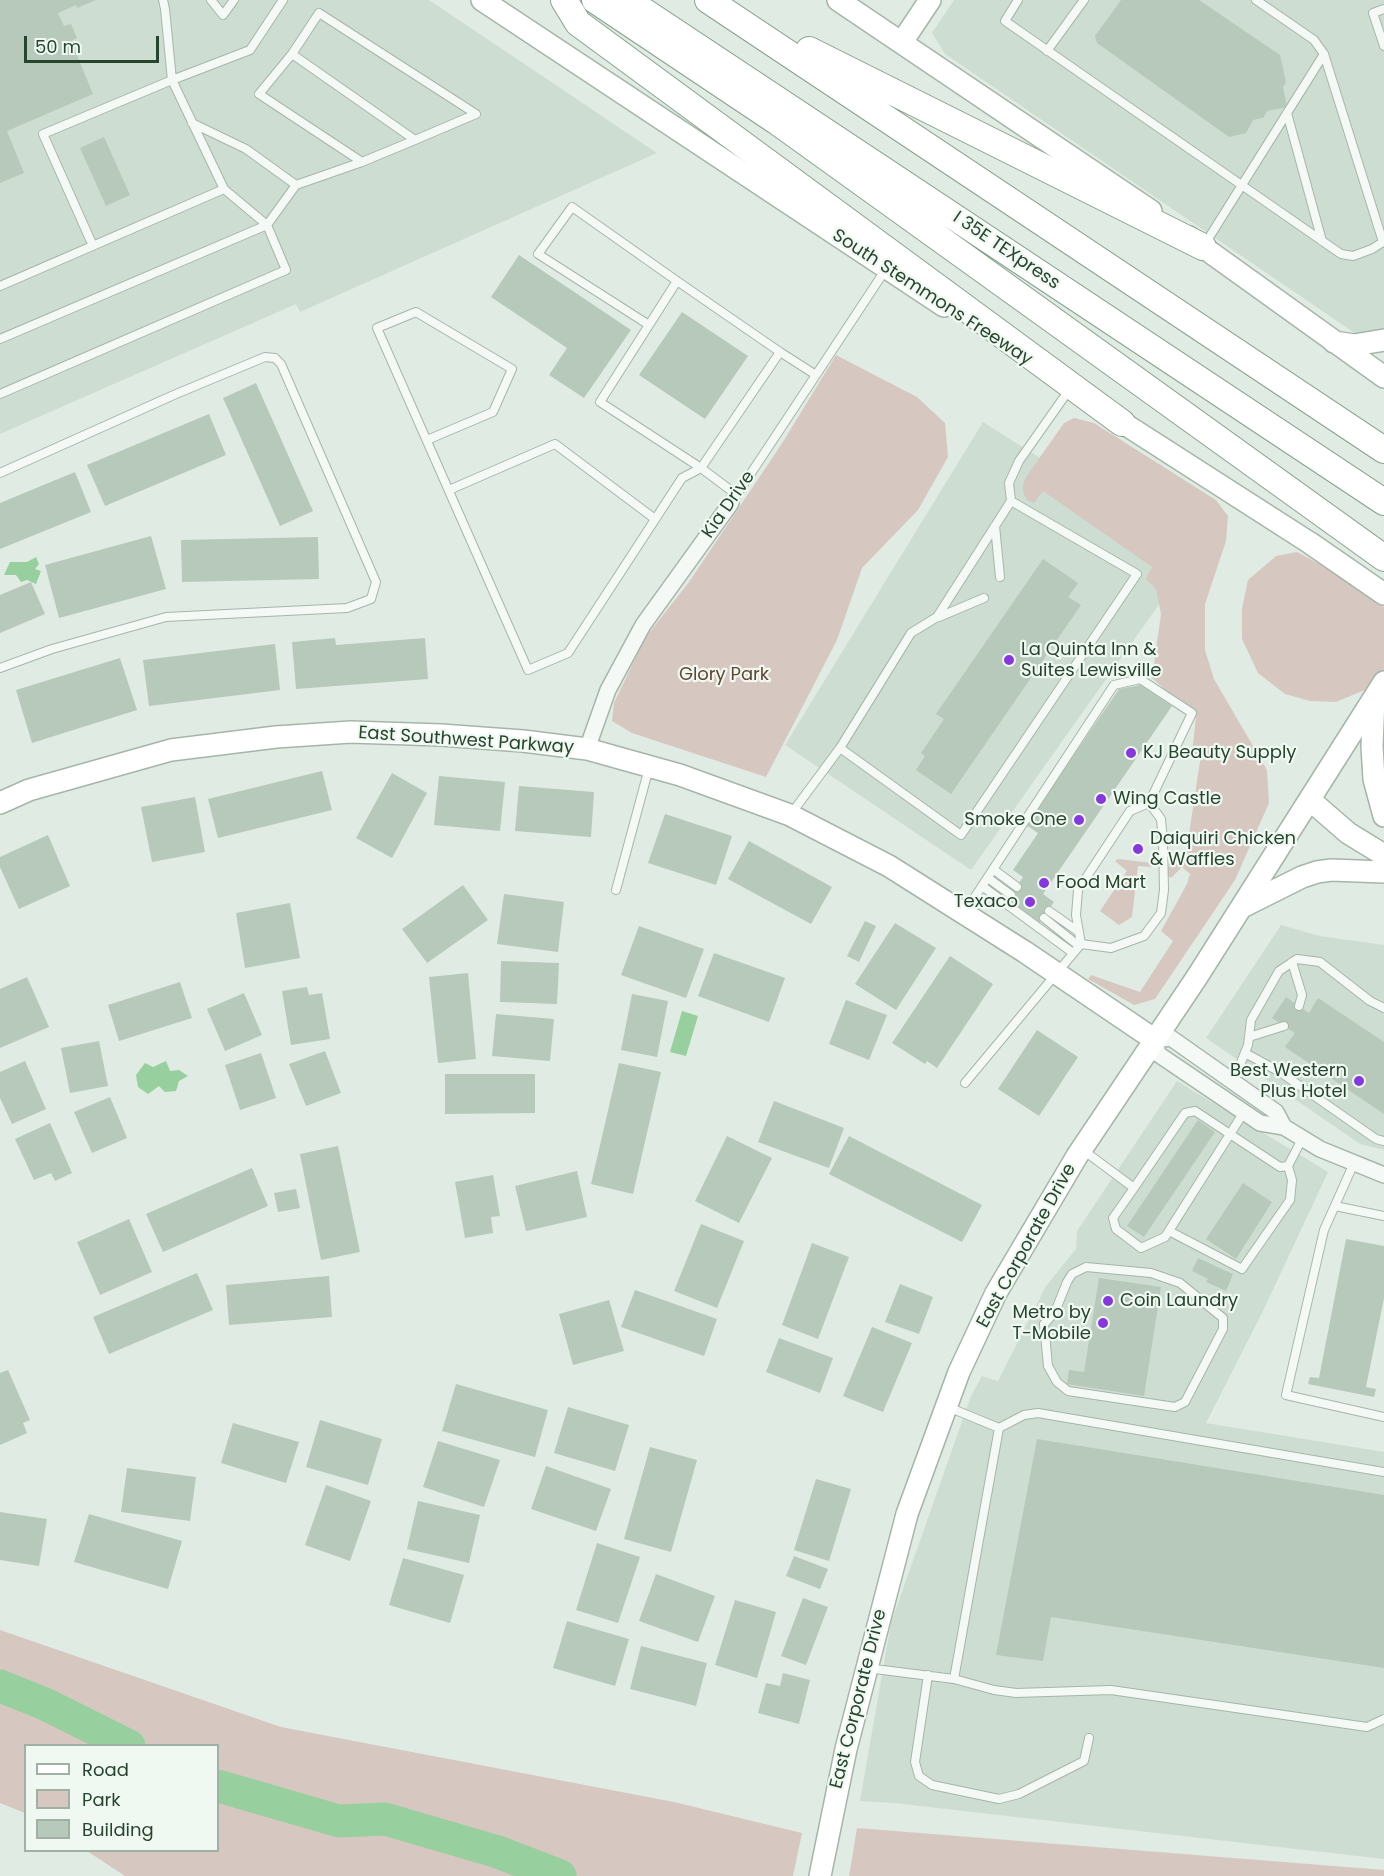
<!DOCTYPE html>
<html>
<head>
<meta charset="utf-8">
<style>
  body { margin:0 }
  #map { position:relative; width:1384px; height:1876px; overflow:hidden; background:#e0ebe3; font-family:Poppins,sans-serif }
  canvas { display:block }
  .legend { position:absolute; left:24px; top:1744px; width:195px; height:108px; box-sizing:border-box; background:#f0f8f2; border:2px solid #a0b0a4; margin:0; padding:8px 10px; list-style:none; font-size:18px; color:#27452e }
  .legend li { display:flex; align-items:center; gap:12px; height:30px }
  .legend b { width:30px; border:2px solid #a0b0a4 }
  .scale { position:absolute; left:24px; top:36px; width:135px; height:27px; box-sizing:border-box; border:3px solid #27452e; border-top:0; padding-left:8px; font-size:18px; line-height:21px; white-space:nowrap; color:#27452e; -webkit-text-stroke:4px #f0f8f2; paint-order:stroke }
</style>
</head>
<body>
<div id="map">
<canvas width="1384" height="1876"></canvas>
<ul class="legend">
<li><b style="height:8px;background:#fff"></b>Road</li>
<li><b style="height:16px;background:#d6c8c1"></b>Park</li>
<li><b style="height:16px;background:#b7c9bb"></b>Building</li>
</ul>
<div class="scale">50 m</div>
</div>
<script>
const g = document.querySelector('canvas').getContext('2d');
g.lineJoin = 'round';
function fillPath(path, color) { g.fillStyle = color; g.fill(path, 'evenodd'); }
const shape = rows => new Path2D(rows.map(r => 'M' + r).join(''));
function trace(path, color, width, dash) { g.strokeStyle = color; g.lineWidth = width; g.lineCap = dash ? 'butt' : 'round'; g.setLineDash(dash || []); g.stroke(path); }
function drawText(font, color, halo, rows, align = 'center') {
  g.font = font + ' Poppins,sans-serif'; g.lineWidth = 4.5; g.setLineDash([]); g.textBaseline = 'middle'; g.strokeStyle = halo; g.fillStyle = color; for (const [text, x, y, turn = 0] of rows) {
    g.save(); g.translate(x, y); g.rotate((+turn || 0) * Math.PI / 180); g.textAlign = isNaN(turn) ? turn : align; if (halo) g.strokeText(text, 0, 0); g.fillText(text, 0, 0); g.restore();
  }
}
fillPath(shape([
  [0,0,429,0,657,153,300,312,296,304,0,434],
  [954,0,1384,0,1384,330,1359,336,945,54,932,33],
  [983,422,1194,555,971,870,785,745],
  [1281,925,1320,936,1384,945,1384,1150,1360,1144,1206,1038],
  [1177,1081,1328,1172,1263,1311,1206,1423,1384,1452,1384,1859,894,1803,860,1801,891,1623,971,1396,982,1376,998,1381,1046,1286,1076,1249,1077,1231]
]), '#ceddd1');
fillPath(shape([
  [836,355,917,397,945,423,948,457,918,510,862,568,837,640,766,777,632,733,612,721,614,703,645,638,689,582,781,445],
  [1074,418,1094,423,1216,500,1228,516,1226,541,1205,604,1205,650,1214,679,1267,770,1269,803,1235,880,1155,999,1134,1005,1088,979,1091,975,1140,992,1173,941,1161,931,1187,884,1190,874,1182,867,1171,878,1167,875,1170,858,1185,860,1201,755,1192,753,1196,717,1152,678,1161,614,1156,589,1146,579,1152,567,1043,491,1034,503,1027,500,1023,492,1023,484,1026,477,1064,423],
  [1297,552,1323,566,1384,607,1384,669,1367,689,1336,702,1310,701,1285,694,1258,673,1242,639,1242,608,1248,580,1276,556],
  [1118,859,1152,863,1152,867,1138,866,1132,917,1119,925,1100,911,1127,871,1115,861],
  [0,1630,281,1727,674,1802,802,1833,793,1876,125,1876,87,1851,218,1850,218,1746,26,1746,25,1813,0,1803],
  [857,1828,1384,1870,1384,1876,849,1876]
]), '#d6c8c1');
fillPath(shape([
  [36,557,39,564,35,569,41,571,36,584,27,580,21,582,16,575,4,575,10,562,27,562],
  [682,1011,698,1016,686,1056,670,1052],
  [166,1061,170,1071,179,1070,188,1076,179,1081,176,1091,165,1092,159,1086,148,1094,138,1087,136,1075,145,1063,153,1067]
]), '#97cf9e');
trace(shape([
  [0,1686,45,1704,129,1746],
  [218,1786,339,1821,385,1819,498,1852,560,1876]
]), '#97cf9e', 33);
fillPath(shape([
  [0,0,96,0,77,8,76,5,58,13,64,26,71,24,77,38,71,41,93,94,7,131,24,173,0,183],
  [1121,0,1199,0,1280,55,1286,82,1283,87,1287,107,1267,111,1263,118,1253,120,1246,133,1229,137,1097,43,1095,36],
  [104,137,130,195,106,206,80,148],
  [519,255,631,330,584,398,549,375,567,348,491,297],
  [682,312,748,356,705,419,639,375],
  [256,383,313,511,280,526,223,398],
  [209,414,226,455,105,506,87,465],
  [75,472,91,512,0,549,0,503],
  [151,536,166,589,59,618,45,565],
  [318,537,319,579,182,582,181,540],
  [1043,559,1078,583,1068,597,1081,605,951,794,916,770,925,756,921,753,944,719,936,714],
  [31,582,45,614,0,633,0,595],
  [335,638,336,645,425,638,428,679,296,689,292,642],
  [275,644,280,690,149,706,143,660],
  [120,658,137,710,32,743,16,690],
  [1140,685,1172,706,1043,894,1054,902,1039,924,1006,902,1023,877,1013,870,1038,833,1026,825,1119,689],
  [322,771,332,810,218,838,208,799],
  [392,773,427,793,392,858,356,838],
  [439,776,505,782,500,831,434,825],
  [519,786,594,792,591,837,515,831],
  [195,797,205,852,152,862,141,807],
  [665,814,732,836,716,885,648,863],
  [48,835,70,886,19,909,0,867,0,857],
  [749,841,832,887,811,924,728,879],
  [463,885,488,920,427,963,402,929],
  [504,894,564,902,558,952,497,944],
  [290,903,300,958,245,968,236,913],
  [865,921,876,926,859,962,847,956],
  [895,923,936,948,896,1010,855,984],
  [639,926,704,949,686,998,621,975],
  [714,953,785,978,769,1022,698,996],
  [950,956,993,984,937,1068,927,1061,925,1064,892,1043],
  [501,961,559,963,557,1004,500,1002],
  [468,973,476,1059,438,1063,429,977],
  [27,977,49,1027,0,1048,0,989],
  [180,982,192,1018,119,1041,108,1005],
  [307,987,309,995,322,993,330,1039,291,1045,282,991],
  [244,993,262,1035,225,1051,207,1009],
  [632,994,668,1001,657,1057,621,1050],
  [1286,997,1309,1013,1318,998,1384,1042,1384,1114,1285,1047,1295,1033,1272,1018],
  [846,1000,887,1015,869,1060,829,1044],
  [496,1014,554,1019,550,1061,492,1056],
  [1037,1030,1078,1057,1039,1116,998,1089],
  [99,1041,108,1086,70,1093,61,1048],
  [325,1051,341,1093,306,1106,289,1064],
  [261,1053,276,1098,240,1110,225,1065],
  [25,1061,46,1109,12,1124,0,1098,0,1072],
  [619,1063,661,1072,633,1194,591,1184],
  [445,1074,535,1074,535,1113,445,1114],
  [110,1097,127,1138,92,1153,74,1112],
  [774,1101,844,1128,829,1168,758,1142],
  [1198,1120,1215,1132,1144,1237,1127,1226],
  [50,1123,72,1173,55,1181,51,1173,34,1180,15,1139],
  [727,1136,772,1158,739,1223,695,1201],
  [849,1136,982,1205,962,1242,829,1174],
  [338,1146,360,1252,321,1260,300,1154],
  [252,1168,268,1206,163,1252,146,1214],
  [577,1171,587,1217,526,1231,515,1186],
  [493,1175,500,1216,491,1217,493,1233,465,1238,455,1182],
  [1243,1183,1272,1202,1236,1259,1206,1239],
  [296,1189,300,1208,278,1212,274,1193],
  [129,1219,152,1272,100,1295,77,1242],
  [701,1224,744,1241,717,1308,674,1291],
  [1346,1239,1384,1246,1384,1298,1366,1387,1376,1389,1374,1397,1308,1384,1310,1377,1319,1378],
  [812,1243,849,1257,818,1339,782,1325],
  [1198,1258,1233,1274,1226,1291,1206,1282,1208,1279,1192,1271],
  [197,1273,213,1310,109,1354,93,1317],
  [329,1276,332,1317,229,1325,226,1285],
  [1099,1278,1161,1287,1144,1396,1067,1384,1069,1370,1084,1372],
  [900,1284,933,1297,919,1334,885,1322],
  [635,1290,717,1319,704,1356,621,1327],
  [609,1300,624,1351,573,1365,559,1314],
  [872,1327,912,1343,883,1412,843,1396],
  [779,1338,833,1358,820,1393,766,1372],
  [8,1370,30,1420,23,1423,27,1433,0,1445,0,1373],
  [456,1384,548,1410,535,1457,442,1431],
  [568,1407,629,1425,615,1471,554,1453],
  [320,1420,382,1439,368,1485,306,1467],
  [233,1423,299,1442,286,1483,221,1463],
  [1037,1439,1384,1495,1384,1668,1051,1617,1043,1661,996,1655],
  [438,1441,500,1460,484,1507,423,1487],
  [650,1447,697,1460,671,1552,624,1539],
  [546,1466,611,1489,596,1531,531,1509],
  [127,1468,196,1477,190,1521,121,1512],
  [816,1479,851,1489,829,1561,794,1550],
  [326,1485,371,1501,350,1561,305,1545],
  [418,1501,480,1515,469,1563,407,1549],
  [0,1512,47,1519,39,1566,0,1560],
  [89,1514,182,1541,168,1589,74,1562],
  [597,1543,640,1557,618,1623,576,1610],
  [794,1556,828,1569,820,1589,786,1576],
  [403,1558,464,1575,450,1623,389,1605],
  [656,1574,715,1596,698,1642,639,1621],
  [803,1598,828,1607,806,1665,781,1656],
  [735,1600,776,1612,757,1678,715,1665],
  [567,1621,629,1639,615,1686,553,1668],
  [641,1646,707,1663,696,1706,630,1689],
  [783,1673,810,1680,799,1724,758,1713,766,1683,780,1686]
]), '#b7c9bb');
const lane = shape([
  [211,0,223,15,234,0],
  [1018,0,1005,21,1341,254,1353,256,1372,249,1383,242,1324,54,1314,40,1256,0],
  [1384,9,1373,13,1384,46],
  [1047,51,1084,0],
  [292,54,259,94,362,162],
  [1287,113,1322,241],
  [192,123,246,149,296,185,362,162,415,140,476,114,319,13,292,54,415,140],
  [1205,244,1324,54],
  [93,246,43,134,172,80,250,50,283,0],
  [0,286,224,189,172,80,165,9,163,0],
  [649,325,538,254,572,207,677,281],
  [0,339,267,225,224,189],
  [780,352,816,375],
  [0,394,286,270,267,225,296,185],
  [427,440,493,412,512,369,416,312,377,328,528,670,568,653,682,478,701,468,600,402,677,281,780,352,701,468,737,495],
  [0,473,176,394,265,357,275,358,281,364,376,582,371,599,347,608,166,617,52,649,0,668],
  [449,490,555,444,655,519],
  [734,499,886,269],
  [995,526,1000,577],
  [939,617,984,598],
  [840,748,911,633,937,617,1011,501],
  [791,814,840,748,961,835,1137,574,1011,501,1009,483,1019,461,1069,390],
  [993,869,1017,887],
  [988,878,1011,895],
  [982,886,1073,953],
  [616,890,649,768],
  [1049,911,1079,932],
  [965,912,1114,685,1140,679,1192,713,1149,803],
  [1044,918,1079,946],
  [1292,962,1302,995,1299,1006],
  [1249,1037,1284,1026],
  [1245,1053,1280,1072,1376,1139,1384,1141],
  [1231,1080,1238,1070,1248,1045,1251,1020,1279,971,1297,959,1320,962,1370,1001,1384,1008],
  [965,1083,1081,944,1076,915,1078,890,1130,811,1149,803,1161,819,1163,841,1164,890,1161,913,1144,936,1111,948,1081,944],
  [1083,1150,1134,1188,1113,1218,1116,1229,1141,1248,1165,1237,1244,1112],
  [1354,1163,1324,1230,1286,1395,1384,1417],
  [1134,1188,1185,1113,1195,1111,1280,1167,1288,1166,1302,1139],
  [1335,1206,1384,1216],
  [1169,1231,1242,1269,1290,1200,1292,1180,1288,1166],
  [1086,1267,1151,1273,1180,1283,1223,1318,1223,1329,1185,1402,1175,1407,1068,1391,1057,1382,1048,1366,1044,1324,1055,1312,1067,1282,1072,1274,1086,1267],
  [948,1407,999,1428,954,1679],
  [999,1428,1024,1415,1038,1413,1384,1472],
  [867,1668,954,1679,994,1690,1016,1693,1111,1690,1367,1727,1384,1719],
  [928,1675,915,1762,919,1776,932,1785,999,1799,1019,1794,1084,1761,1089,1738]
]);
const street = shape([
  [587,749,608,690,643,625,731,503],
  [1284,1127,1276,1112,1171,1038,1155,1040,1158,1054,1260,1123,1284,1127,1320,1149,1384,1175]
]);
const secondary = shape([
  [482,0,944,306],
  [838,0,1151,211],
  [902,42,930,0],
  [1189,237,1384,377],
  [1334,342,1354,345,1384,340],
  [1109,414,1310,543,1384,594],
  [1374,698,1372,746,1374,779,1384,816],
  [1310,800,1348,833,1384,855],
  [0,803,29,790,171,750,276,737,351,732,441,735,523,741,587,749,680,775,790,815,889,866,1025,952,1155,1040],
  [1242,907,1302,877,1317,872,1331,870,1384,872],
  [820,1876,846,1749,907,1514,959,1372,996,1293,1077,1156,1197,977,1384,682]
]);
const highway = shape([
  [564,0,578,23,1122,423],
  [595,0,776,121,1384,558],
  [627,0,1384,502],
  [708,0,1384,450],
  [809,50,1203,247]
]);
trace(lane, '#a5b6a9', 10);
trace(street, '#a5b6a9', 18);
trace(secondary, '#a5b6a9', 24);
trace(highway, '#86a38c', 28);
trace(lane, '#f4f9f5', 8);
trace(street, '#f4f9f5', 15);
trace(secondary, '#fff', 21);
trace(highway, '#fff', 26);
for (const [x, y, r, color] of [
  [1009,660,6,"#8438de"],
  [1131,753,6,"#8438de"],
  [1101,799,6,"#8438de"],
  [1079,820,6,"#8438de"],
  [1138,849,6,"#8438de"],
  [1044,883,6,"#8438de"],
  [1030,902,6,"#8438de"],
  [1359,1081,6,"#8438de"],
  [1108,1301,6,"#8438de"],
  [1103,1323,6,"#8438de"]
]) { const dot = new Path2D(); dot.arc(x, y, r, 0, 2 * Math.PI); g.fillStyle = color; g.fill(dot); trace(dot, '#f0f8f2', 2); }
drawText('18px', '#27452e', '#f0f8f2', [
  ["I 35E TEXpress",1006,251,34],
  ["South Stemmons Freeway",932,298,33],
  ["Kia Drive",729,505,-55],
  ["East Southwest Parkway",466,741,4],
  ["East Corporate Drive",1027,1246,-61],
  ["East Corporate Drive",859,1699,-76]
]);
drawText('18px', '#27452e', '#f0f8f2', [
  ["La Quinta Inn &",1021,650],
  ["Suites Lewisville",1021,671],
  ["KJ Beauty Supply",1143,753],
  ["Wing Castle",1113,799],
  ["Smoke One",1067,820,"right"],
  ["Daiquiri Chicken",1150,839],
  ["& Waffles",1150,860],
  ["Food Mart",1056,883],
  ["Texaco",1018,902,"right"],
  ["Best Western",1347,1071,"right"],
  ["Plus Hotel",1347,1092,"right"],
  ["Coin Laundry",1120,1301],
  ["Metro by",1091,1313,"right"],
  ["T-Mobile",1091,1334,"right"]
], 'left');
drawText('18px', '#624632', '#f0f8f2', [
  ["Glory Park",724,675]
]);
</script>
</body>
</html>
